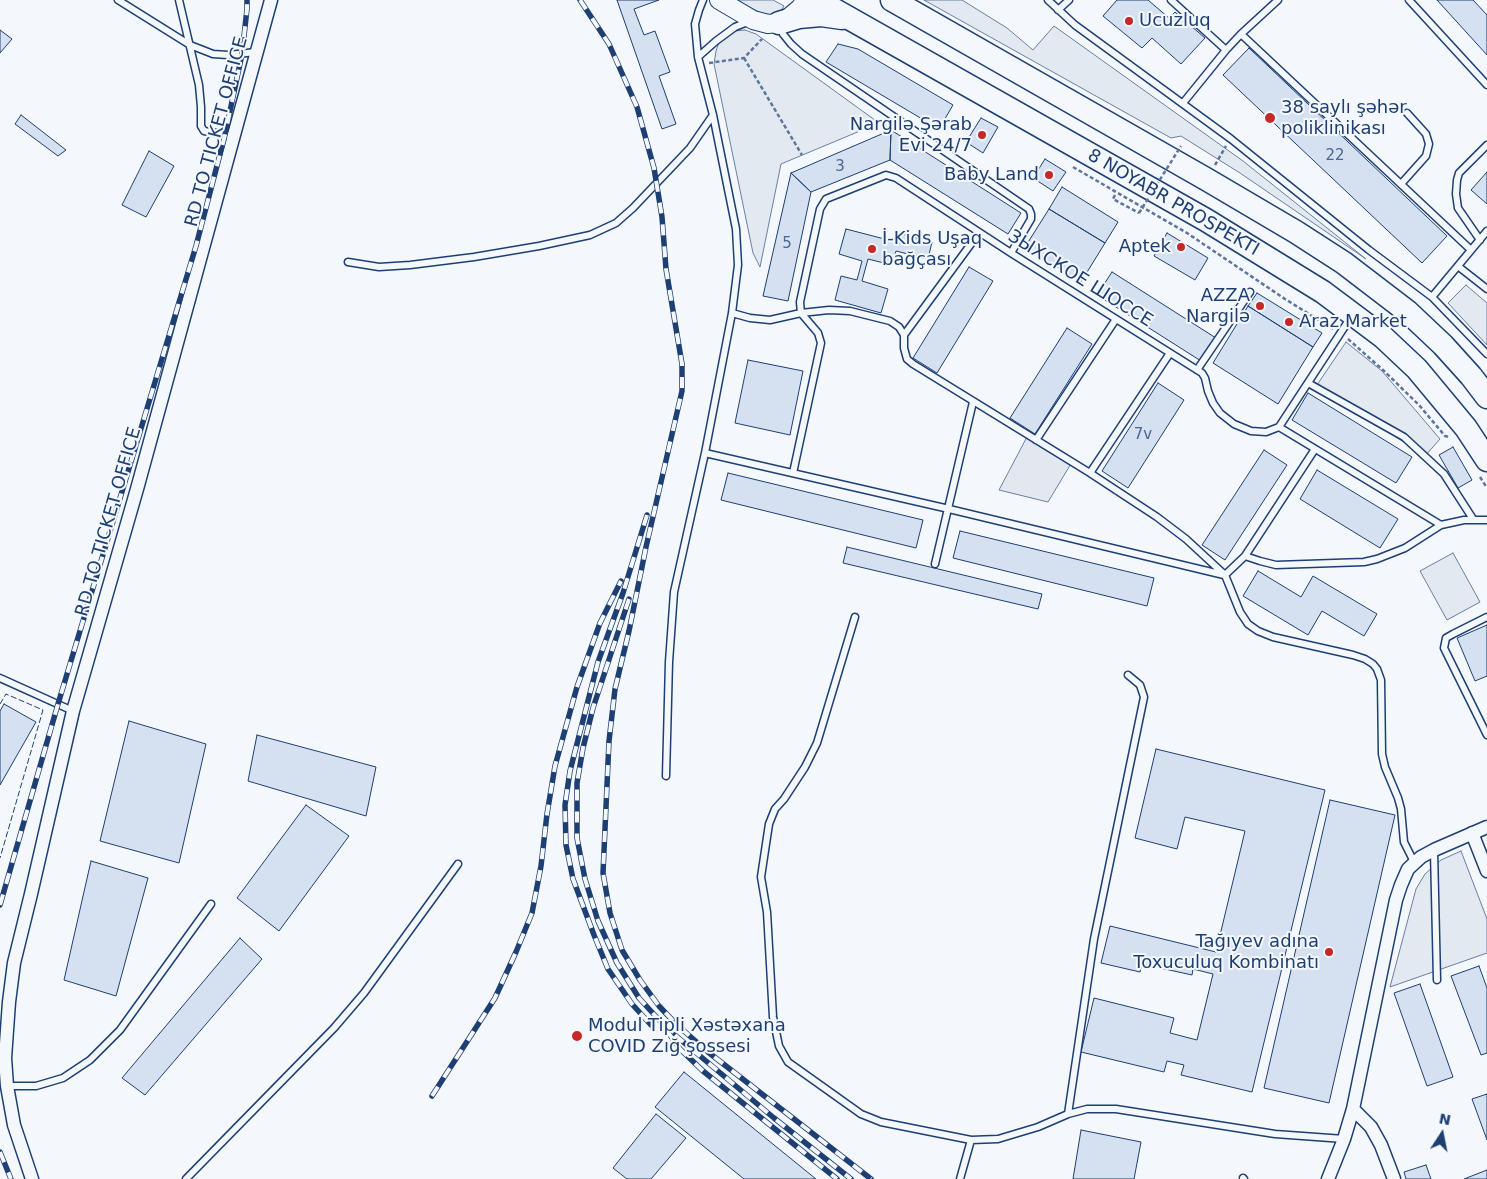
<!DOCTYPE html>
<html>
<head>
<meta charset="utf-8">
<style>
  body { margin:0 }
  #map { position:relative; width:1487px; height:1179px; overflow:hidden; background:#f4f7fb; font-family:"DejaVu Sans",sans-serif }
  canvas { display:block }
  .north { position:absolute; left:1417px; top:1109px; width:50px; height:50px; -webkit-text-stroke:4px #f4f7fb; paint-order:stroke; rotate:11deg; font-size:14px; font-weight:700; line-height:20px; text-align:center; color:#1d3f73 }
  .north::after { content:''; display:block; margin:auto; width:18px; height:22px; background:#1d3f73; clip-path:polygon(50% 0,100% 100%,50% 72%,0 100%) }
</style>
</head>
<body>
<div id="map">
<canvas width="1487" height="1179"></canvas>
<div class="north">N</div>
</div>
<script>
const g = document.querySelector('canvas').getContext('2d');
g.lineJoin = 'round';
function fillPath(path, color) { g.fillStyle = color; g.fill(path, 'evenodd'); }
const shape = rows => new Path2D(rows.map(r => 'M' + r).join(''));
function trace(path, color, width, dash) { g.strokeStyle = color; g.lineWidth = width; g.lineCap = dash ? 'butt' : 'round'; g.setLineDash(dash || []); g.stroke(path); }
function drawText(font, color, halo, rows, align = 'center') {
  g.font = font + ' "DejaVu Sans",sans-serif'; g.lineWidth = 4; g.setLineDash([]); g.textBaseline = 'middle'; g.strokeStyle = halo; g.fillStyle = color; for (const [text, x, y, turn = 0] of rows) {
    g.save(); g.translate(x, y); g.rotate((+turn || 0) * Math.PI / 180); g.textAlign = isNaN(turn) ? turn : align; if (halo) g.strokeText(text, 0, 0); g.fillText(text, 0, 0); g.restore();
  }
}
const green = shape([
  [737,0,773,0,784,6,777,17,768,17,737,0],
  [924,0,962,0,1007,28,1033,50,1054,26,1243,161,1366,259,1240,173,1181,136,1171,138,924,0],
  [745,30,756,34,879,123,781,164,760,267,753,253,714,64,716,51,719,42,727,35,735,31,745,30],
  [1466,285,1487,303,1487,345,1448,303,1466,285],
  [1346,342,1382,371,1440,439,1425,456,1317,385,1346,342],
  [1453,553,1480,602,1447,620,1420,571,1453,553],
  [1461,851,1487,919,1487,953,1390,987,1416,889,1425,874,1441,860,1461,851]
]);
fillPath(green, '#e3e9f0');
trace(green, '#687fa3', 1);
const parking = shape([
  [1028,435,1072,462,1048,502,999,490,1028,435]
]);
fillPath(parking, '#e3e8f0');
trace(parking, '#687fa3', 1);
const building = shape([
  [617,0,659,0,634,9,644,35,655,31,670,72,659,76,676,124,662,129,617,0],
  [1117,0,1148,0,1169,18,1175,12,1205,38,1181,64,1152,38,1142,48,1103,16,1117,0],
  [1437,0,1473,0,1487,15,1487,55,1437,0],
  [0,30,12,39,0,53,0,30],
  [838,44,858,49,953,105,939,129,826,62,838,44],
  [1249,48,1447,236,1422,263,1223,75,1249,48],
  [21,115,66,150,58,156,15,124,21,115],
  [981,118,998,127,983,153,966,142,981,118],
  [891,130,1021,213,1008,234,890,160,891,130],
  [891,130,890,160,811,192,791,173,891,130],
  [149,151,174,166,146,217,122,205,149,151],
  [1045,159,1066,172,1053,191,1033,178,1045,159],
  [1487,172,1487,204,1471,190,1487,172],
  [791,173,811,192,788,301,763,296,791,173],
  [1062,187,1118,222,1105,243,1049,209,1062,187],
  [1049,209,1105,243,1081,282,1025,247,1049,209],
  [846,229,900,243,902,234,932,242,928,259,896,251,892,265,868,259,862,281,888,289,881,313,835,300,841,276,857,280,862,261,839,254,846,229],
  [1167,233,1208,258,1195,280,1154,256,1167,233],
  [969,267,993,281,937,373,913,358,969,267],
  [1112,272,1216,338,1201,361,1097,295,1112,272],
  [1257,293,1322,333,1313,347,1248,306,1257,293],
  [1248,306,1313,347,1278,404,1213,363,1248,306],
  [1067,328,1092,344,1035,434,1010,418,1067,328],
  [748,360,803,371,790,435,735,423,748,360],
  [1158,383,1184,400,1128,488,1102,471,1158,383],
  [1308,393,1412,457,1396,483,1292,420,1308,393],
  [1453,447,1472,480,1458,488,1439,455,1453,447],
  [1264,450,1287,465,1225,560,1202,545,1264,450],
  [1317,470,1398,519,1380,548,1300,499,1317,470],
  [728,473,923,520,916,548,721,500,728,473],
  [960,531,1154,578,1147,606,953,558,960,531],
  [847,547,1042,594,1038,609,843,563,847,547],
  [1258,571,1301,597,1313,576,1377,614,1364,636,1322,611,1308,635,1243,596,1258,571],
  [1487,625,1487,676,1475,681,1457,638,1487,625],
  [4,704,36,722,0,785,0,711,4,704],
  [129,721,206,744,179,863,100,841,129,721],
  [257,735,376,767,366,816,248,781,257,735],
  [1156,749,1325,790,1252,1092,1181,1075,1184,1065,1167,1061,1164,1072,1081,1052,1094,998,1174,1018,1170,1033,1197,1040,1213,974,1193,969,1192,975,1142,964,1140,972,1101,963,1110,926,1216,952,1245,831,1185,817,1177,849,1135,838,1156,749],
  [1330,800,1395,815,1329,1103,1264,1088,1330,800],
  [306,805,349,836,279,931,237,898,306,805],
  [91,861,148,878,116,996,64,980,91,861],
  [240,938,262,959,145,1095,122,1078,240,938],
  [1479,966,1487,988,1487,1053,1481,1055,1451,976,1479,966],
  [1420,984,1453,1077,1427,1086,1394,993,1420,984],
  [684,1072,816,1179,744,1179,655,1107,684,1072],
  [1487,1094,1487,1140,1472,1099,1487,1094],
  [656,1114,686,1138,651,1179,627,1179,613,1168,656,1114],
  [1081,1130,1141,1142,1134,1179,1073,1179,1081,1130],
  [1426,1165,1431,1179,1406,1179,1404,1172,1426,1165],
  [1487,1170,1487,1179,1464,1179,1487,1170]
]);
fillPath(building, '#d5e0f0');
trace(building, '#1d3f73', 1);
const lane = shape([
  [118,0,190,45,213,54,228,55,256,52],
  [179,0,199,85,201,107,201,126,204,131,235,136],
  [703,0,699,10,695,24,698,57,713,115,736,229,738,265,732,313,750,318,770,320,801,313,829,310,850,311,890,321,899,327,904,335,904,348,907,359,913,364,1090,473,1157,517,1186,539,1225,575,1240,612,1248,624,1258,631,1273,637,1353,655,1365,659,1373,664,1377,669,1381,680,1382,754,1385,767,1398,798,1401,809,1404,842,1414,862],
  [1048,0,1075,25,1231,139,1369,250,1432,297,1487,354],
  [1171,0,1226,50],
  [1409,0,1487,85],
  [1058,10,1069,0],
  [780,26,783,34,791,44,802,54,1029,209,1031,214,1031,219,1011,253],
  [1241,34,1471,250],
  [698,57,716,41,735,27,750,21],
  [1183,103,1226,50,1241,34,1278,0],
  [1401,184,1426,156,1429,144,1426,134,1407,113],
  [1480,240,1458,208,1456,194,1457,180,1459,173,1487,145],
  [348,262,379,267,410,265,474,257,539,246,590,235,616,223,633,208,690,148,713,115],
  [1459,267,1487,289],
  [1432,297,1487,231],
  [732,313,705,453,949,509,1224,575],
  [904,335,979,233],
  [1197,370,1250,292],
  [1308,383,1404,437,1444,474,1473,519],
  [1279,427,1351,317],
  [1036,440,1116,319],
  [793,473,821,343,818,333,801,313,800,302,820,209,826,199,886,175,896,178,1011,253,1202,373,1205,378,1208,391,1213,403,1220,413,1234,424,1251,431,1266,432,1279,427,1441,525],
  [1090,473,1170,353],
  [1245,556,1260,561,1276,565,1364,562,1377,559,1405,548,1441,525,1464,520,1487,520],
  [935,564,973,402],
  [1225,575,1245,556,1315,449],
  [855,617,817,743,805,767,784,799,775,809,769,824,761,877,767,912,773,1017,779,1046,788,1062,861,1114,881,1122,971,1140,998,1139,1038,1127,1068,1114,1087,1109,1116,1109,1275,1134,1344,1139],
  [1487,617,1453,634,1446,638,1444,648,1487,735],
  [0,678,73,711],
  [666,776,669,662,674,592,705,453],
  [1434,851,1437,980],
  [7,1086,36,1086,63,1078,90,1060,120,1030,211,904],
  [1068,1114,1094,939,1144,697,1140,685,1128,675],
  [1243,1178,1244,1179],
  [186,1179,334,1028,364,993,458,864],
  [960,1179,971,1140]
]);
const street = shape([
  [1472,833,1487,871],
  [1353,1109,1371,1127,1381,1145,1394,1179],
  [32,1179,14,1125,7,1086,5,1058,9,1002,14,963,31,894,73,711,137,489,271,0],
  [1328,1179,1344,1139,1353,1109,1396,900,1401,885,1408,869,1421,857,1434,850,1487,827]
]);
const secondary = shape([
  [719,0,753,20,768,24,779,23,787,19,800,8,806,0]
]);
const highway = shape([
  [817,0,1206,220,1323,292,1383,337,1417,369,1466,428,1487,460],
  [892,0,1206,179,1296,232,1344,263,1408,312,1443,345,1471,376,1487,397],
  [779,23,799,17,821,15,842,18]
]);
trace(lane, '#1d3f73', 9);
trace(street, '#1d3f73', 15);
trace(secondary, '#1d3f73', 20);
trace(highway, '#1d3f73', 25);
trace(shape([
  [744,58,802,155],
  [709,63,744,58,762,39],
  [1215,165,1226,146],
  [1073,167,1187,233,1285,299,1333,329],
  [1115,195,1113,199,1139,213],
  [1348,339,1383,370,1419,405,1445,436,1449,437],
  [1480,477,1487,488]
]), '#5e769c', 2.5, [4, 2.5]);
trace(lane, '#f4f7fb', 6);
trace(street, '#f4f7fb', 12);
trace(secondary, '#f4f7fb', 18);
trace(highway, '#f4f7fb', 22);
const rail = shape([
  [580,0,609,44,637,107,654,168,662,217,666,269,682,364,682,391,646,547,629,631,615,689,609,741,603,873,610,913,622,950,640,980,659,1006,676,1024,708,1052,871,1179],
  [647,515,623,593,598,662,570,771,565,805,566,845,573,879,594,935,608,969,632,1004,651,1025],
  [629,599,593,708,583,748,577,783,577,838,585,879,598,921,617,963,639,998,660,1021,680,1049,703,1071,837,1179],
  [0,905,58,704,196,246,225,135,242,54,247,9,247,0],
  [675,1035,774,1118,851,1179],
  [432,1096,495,998,516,952,532,913,541,866,547,814,555,766,565,730,577,687,600,623,621,581],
  [0,1152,11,1179]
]);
trace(rail, '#1d3f73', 5.5);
trace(rail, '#f4f7fb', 4, [11]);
trace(shape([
  [1139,213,1181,146]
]), '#5e769c', 2.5, [4, 2.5]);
trace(shape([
  [0,704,6,694,43,710,0,858]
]), '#1d3f73', 1, [6, 2.5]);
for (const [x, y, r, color] of [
  [1129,21,5,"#c62828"],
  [1270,118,6,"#c62828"],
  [982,135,5,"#c62828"],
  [1049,175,5,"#c62828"],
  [1181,247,5,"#c62828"],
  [872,249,5,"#c62828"],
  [1260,306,5,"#c62828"],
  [1289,322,5,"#c62828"],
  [1329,952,5,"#c62828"],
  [577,1036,6,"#c62828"]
]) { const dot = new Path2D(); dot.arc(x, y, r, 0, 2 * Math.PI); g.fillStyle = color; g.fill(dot); trace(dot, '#f4f7fb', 2); }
drawText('15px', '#4b6792', null, [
  ["22",1335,156],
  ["3",840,167],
  ["5",787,244],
  ["7v",1143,435]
]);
drawText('18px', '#1d3f73', '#f4f7fb', [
  ["Ucuzluq",1139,21],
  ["38 saylı şəhər",1281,108],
  ["poliklinikası",1281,129],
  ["Nargilə Şərab",972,125,"right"],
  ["Evi 24/7",972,146,"right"],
  ["Baby Land",1039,175,"right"],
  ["İ-Kids Uşaq",882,239],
  ["bağçası",882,260],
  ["Aptek",1171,247,"right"],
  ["AZZA",1250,296,"right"],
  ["Nargilə",1250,317,"right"],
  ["Araz Market",1299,322],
  ["Tağıyev adına",1319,942,"right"],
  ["Toxuculuq Kombinatı",1319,963,"right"],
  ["Modul Tipli Xəstəxana",588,1026],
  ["COVID Zığ şossesi",588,1047]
], 'left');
drawText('18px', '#1d3f73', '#f4f7fb', [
  ["RD TO TICKET OFFICE",217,132,-75],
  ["8 NOYABR PROSPEKTI",1173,203,30],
  ["ЗЫХСКОЕ ШОССЕ",1080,279,32],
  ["RD TO TICKET OFFICE",109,522,-74]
]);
</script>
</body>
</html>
